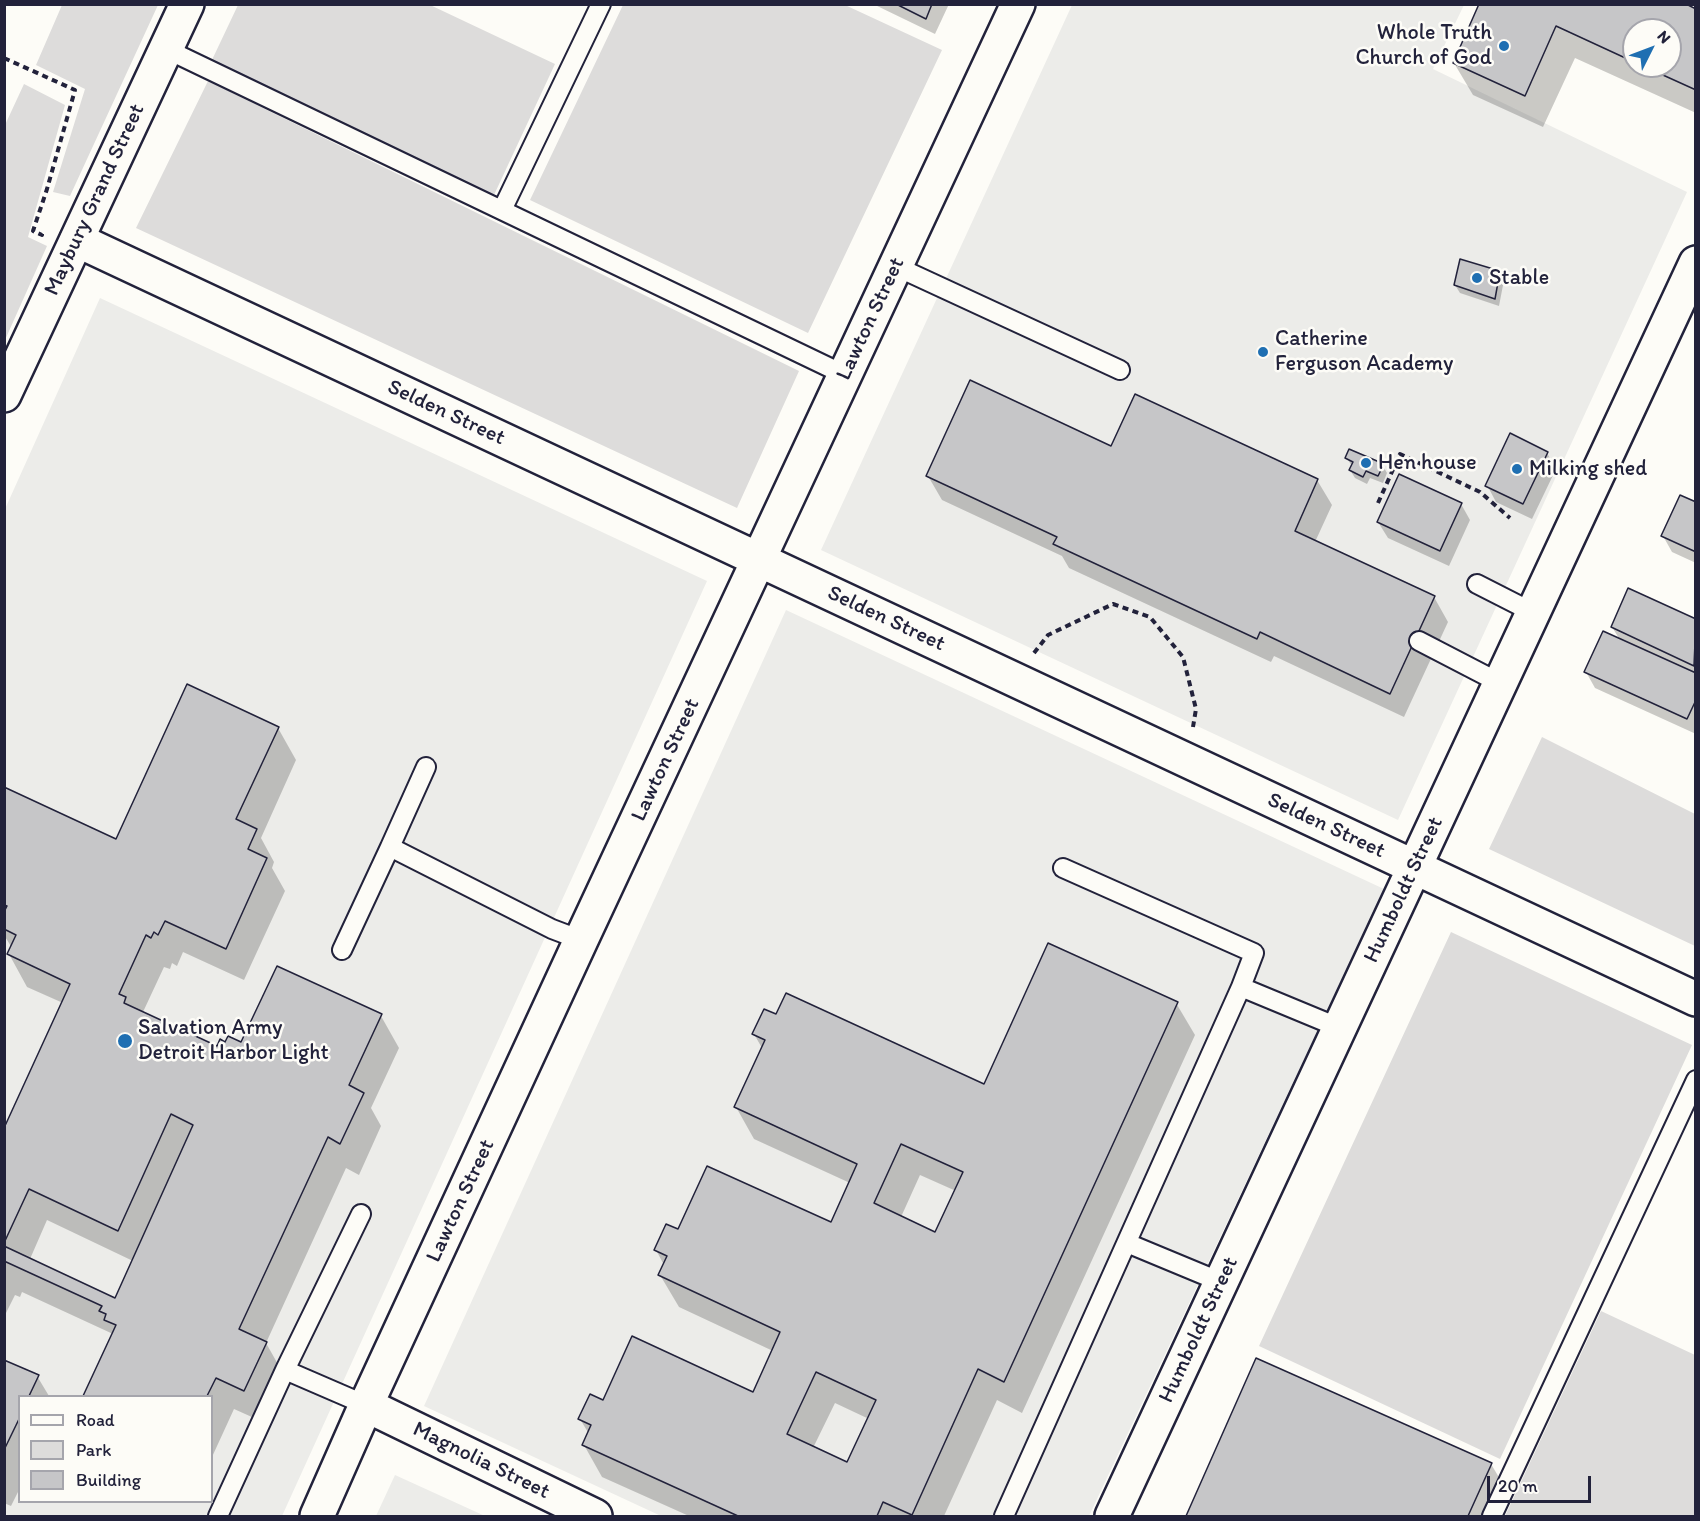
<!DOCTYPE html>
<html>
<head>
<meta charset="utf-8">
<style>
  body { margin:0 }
  #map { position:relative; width:1700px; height:1521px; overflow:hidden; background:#fdfcf7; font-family:Itim,sans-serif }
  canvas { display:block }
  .frame { position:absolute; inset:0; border:6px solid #22223b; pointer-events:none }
  .legend { position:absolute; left:18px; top:1395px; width:195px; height:108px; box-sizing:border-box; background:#fdfcf7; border:2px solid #a5a5ac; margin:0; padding:8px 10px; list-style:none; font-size:18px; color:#22223b }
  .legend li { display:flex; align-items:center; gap:12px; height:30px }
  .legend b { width:30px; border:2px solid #a5a5ac }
  .north { position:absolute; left:1622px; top:18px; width:60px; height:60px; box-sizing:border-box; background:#fdfcf7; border:2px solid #a5a5ac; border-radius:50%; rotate:48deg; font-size:16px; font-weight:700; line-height:24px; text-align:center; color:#22223b }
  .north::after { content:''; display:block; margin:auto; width:21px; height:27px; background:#1f6fb2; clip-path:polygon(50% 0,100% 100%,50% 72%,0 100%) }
  .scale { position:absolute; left:1487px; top:1476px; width:104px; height:27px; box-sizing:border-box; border:3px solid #22223b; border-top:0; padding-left:8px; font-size:18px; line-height:21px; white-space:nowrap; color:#22223b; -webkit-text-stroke:4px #fdfcf7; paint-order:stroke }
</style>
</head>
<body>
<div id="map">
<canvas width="1700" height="1521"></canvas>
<div class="frame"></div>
<ul class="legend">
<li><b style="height:8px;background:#fdfcf7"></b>Road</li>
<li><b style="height:16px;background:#dddcdb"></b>Park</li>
<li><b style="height:16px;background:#c6c6c8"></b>Building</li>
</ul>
<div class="north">N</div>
<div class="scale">20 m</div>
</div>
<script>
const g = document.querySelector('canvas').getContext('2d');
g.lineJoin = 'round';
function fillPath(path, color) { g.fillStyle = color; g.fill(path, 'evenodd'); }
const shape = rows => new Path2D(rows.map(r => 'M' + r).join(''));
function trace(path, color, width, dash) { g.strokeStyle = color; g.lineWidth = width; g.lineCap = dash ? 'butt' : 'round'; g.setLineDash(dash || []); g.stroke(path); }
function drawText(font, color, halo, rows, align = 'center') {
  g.font = font + ' Itim,sans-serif'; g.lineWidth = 5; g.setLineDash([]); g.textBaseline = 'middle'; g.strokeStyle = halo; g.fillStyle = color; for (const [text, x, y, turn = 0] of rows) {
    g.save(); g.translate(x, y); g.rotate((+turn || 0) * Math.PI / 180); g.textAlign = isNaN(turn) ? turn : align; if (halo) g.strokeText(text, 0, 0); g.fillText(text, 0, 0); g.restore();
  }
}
fillPath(shape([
  [1072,5,1464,5,1433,69,1687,192,1398,820,821,550],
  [100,298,707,581,282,1516,5,1516,5,509],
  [20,1396,212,1396,212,1502,20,1502],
  [786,610,1384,889,1089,1516,661,1516,424,1406],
  [395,1475,485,1516,376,1516]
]), '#ecece9');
fillPath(shape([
  [428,4,555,64,494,195,211,62,238,5],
  [62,5,158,5,70,196,53,192,85,89,36,65],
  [623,5,845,5,942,50,808,333,530,200],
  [208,81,799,371,737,508,136,228],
  [24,84,65,105,28,237,47,246,5,340,5,125],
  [1542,737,1695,814,1695,946,1489,849],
  [1451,932,1692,1045,1500,1459,1259,1346],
  [1601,1311,1695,1355,1695,1516,1505,1516]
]), '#dddcdb');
fillPath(shape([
  [873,4,949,4,935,34],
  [1481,4,1696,10,1696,113,1575,58,1543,127,1473,95,1454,63],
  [1634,30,1670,30,1670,66,1634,66],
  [1499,272,1504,280,1499,306,1460,293,1455,285],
  [1136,396,1317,480,1332,505,1315,542,1434,597,1448,622,1404,717,1274,656,1271,662,1069,568,1062,556,942,500,928,476,1112,448],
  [1547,453,1556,469,1532,519,1496,502,1487,485],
  [1346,457,1383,466,1387,473,1383,483,1370,478,1367,484,1355,478,1350,470,1352,466],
  [1696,503,1696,563,1672,552,1663,536],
  [1461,504,1470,520,1449,566,1388,538,1378,522],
  [1696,621,1696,734,1595,688,1586,672,1620,640,1612,627],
  [278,728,296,760,261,838,274,862,272,868,285,891,244,980,183,952,177,966,172,963,170,969,164,967,143,1012,218,1048,381,1016,399,1048,371,1108,381,1126,359,1175,346,1168,266,1343,284,1375,263,1422,234,1409,212,1457,212,1396,84,1396,113,1334,22,1292,20,1297,15,1295,4,1317,4,1131,63,1003,27,987,9,954,12,948,4,935,4,789,117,841],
  [47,1220,133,1261,115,1300,30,1259],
  [1176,1003,1195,1035,1022,1413,997,1400,944,1516,689,1516,602,1477,584,1445,589,1434,580,1419,604,1402,754,1394,773,1351,679,1307,660,1275,664,1265,656,1250,679,1231,832,1224,850,1183,754,1139,736,1107,762,1048,754,1034,985,1086],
  [920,1175,956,1191,936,1234,901,1217],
  [835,1403,869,1419,848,1464,813,1448],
  [1257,1360,1491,1464,1510,1496,1501,1516,1187,1516],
  [4,1361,37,1376,49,1396,20,1396,20,1488,11,1506,4,1503]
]), '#0003');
const building = shape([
  [896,4,932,4,926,19,896,4],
  [1479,4,1686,4,1696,9,1696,90,1643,66,1670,66,1670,30,1634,30,1634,62,1556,26,1525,96,1453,63,1479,4],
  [1460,259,1500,271,1495,299,1454,285,1460,259],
  [970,380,1111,446,1135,394,1318,479,1295,531,1435,596,1390,694,1260,632,1257,639,1053,544,1057,537,926,476,970,380],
  [1510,433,1548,452,1523,504,1485,486,1510,433],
  [1349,449,1384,464,1378,476,1366,471,1363,477,1349,470,1353,462,1345,458,1349,449],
  [1399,474,1462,503,1440,551,1377,522,1399,474],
  [1680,495,1696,502,1696,552,1661,536,1680,495],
  [1628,588,1696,619,1694,666,1611,627,1628,588],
  [1603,631,1696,673,1696,700,1687,719,1584,672,1603,631],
  [187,684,279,727,236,819,257,829,248,849,267,858,226,949,165,921,158,935,154,932,151,938,146,935,119,994,126,997,124,1003,217,1046,220,1039,225,1042,228,1036,241,1042,277,966,382,1014,349,1085,364,1093,340,1144,328,1137,239,1329,267,1342,244,1391,216,1378,207,1396,83,1396,116,1325,104,1320,106,1314,99,1311,102,1306,4,1261,4,1246,115,1298,193,1125,171,1114,118,1231,29,1189,4,1243,4,1128,70,984,7,954,16,935,4,929,4,912,7,906,4,905,4,787,116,839,187,684],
  [1048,943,1178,1002,1004,1382,978,1369,912,1515,883,1502,877,1516,738,1516,582,1445,591,1425,578,1419,590,1394,603,1400,632,1336,753,1392,780,1332,658,1275,667,1256,654,1250,666,1224,678,1229,707,1166,831,1222,857,1164,734,1107,765,1040,752,1034,764,1009,776,1014,786,993,984,1084,1048,943],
  [901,1144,963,1172,935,1232,874,1203,901,1144],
  [816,1372,876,1400,847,1462,787,1434,816,1372],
  [1256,1358,1492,1463,1468,1516,1186,1516,1256,1358],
  [4,1360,39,1375,29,1396,20,1396,20,1417,4,1450,4,1360]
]);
fillPath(building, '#c6c6c8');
trace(building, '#22223b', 1.5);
const lane = shape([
  [166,49,845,375],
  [502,210,601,4],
  [895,266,1120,370],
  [1477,584,1532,612],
  [1419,641,1500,683],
  [426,767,390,847,552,929,581,940],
  [1063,868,1254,953,1241,987],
  [342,950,390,847],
  [361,1214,285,1370,366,1405],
  [1127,1243,1221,1282],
  [218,1516,285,1370],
  [1004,1516,1241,987,1340,1028],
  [1492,1516,1696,1080]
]);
const street = shape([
  [77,240,1696,999],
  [366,1405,595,1516],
  [317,1516,366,1405,581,940,1018,4],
  [1112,1516,1696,263]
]);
const secondary = shape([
  [4,395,187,4]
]);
trace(lane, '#22223b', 22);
trace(street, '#22223b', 38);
trace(secondary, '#22223b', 38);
trace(shape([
  [4,58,75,90,47,189,33,231,42,235,42,234],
  [1378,503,1400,454,1480,492,1510,518],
  [1034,653,1048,635,1113,604,1150,617,1183,657,1196,709,1193,727]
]), '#22223b', 4, [6, 4.5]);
trace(lane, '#fdfcf7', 18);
trace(street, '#fdfcf7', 33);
trace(secondary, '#fdfcf7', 33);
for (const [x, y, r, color] of [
  [1504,46,6,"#1f6fb2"],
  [1477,278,6,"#1f6fb2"],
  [1263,352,6,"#1f6fb2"],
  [1366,463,6,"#1f6fb2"],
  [1517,469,6,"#1f6fb2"],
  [125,1041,8,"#1f6fb2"]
]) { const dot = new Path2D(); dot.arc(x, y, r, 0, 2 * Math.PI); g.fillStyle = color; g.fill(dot); trace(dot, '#fdfcf7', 2); }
drawText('22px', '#22223b', '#fdfcf7', [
  ["Whole Truth",1492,33,"right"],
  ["Church of God",1492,58,"right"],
  ["Stable",1489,278],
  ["Catherine",1275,339],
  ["Ferguson Academy",1275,364],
  ["Hen house",1378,463],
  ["Milking shed",1529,469],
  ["Salvation Army",138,1028],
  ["Detroit Harbor Light",138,1053]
], 'left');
drawText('22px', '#22223b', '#fdfcf7', [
  ["Maybury Grand Street",95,200,-65],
  ["Lawton Street",871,319,-65],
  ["Selden Street",446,413,25],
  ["Selden Street",886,619,25],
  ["Lawton Street",666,760,-65],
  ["Selden Street",1326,826,25],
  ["Humboldt Street",1404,890,-65],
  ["Lawton Street",461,1201,-65],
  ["Humboldt Street",1199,1330,-65],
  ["Magnolia Street",481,1461,26]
]);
</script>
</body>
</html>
